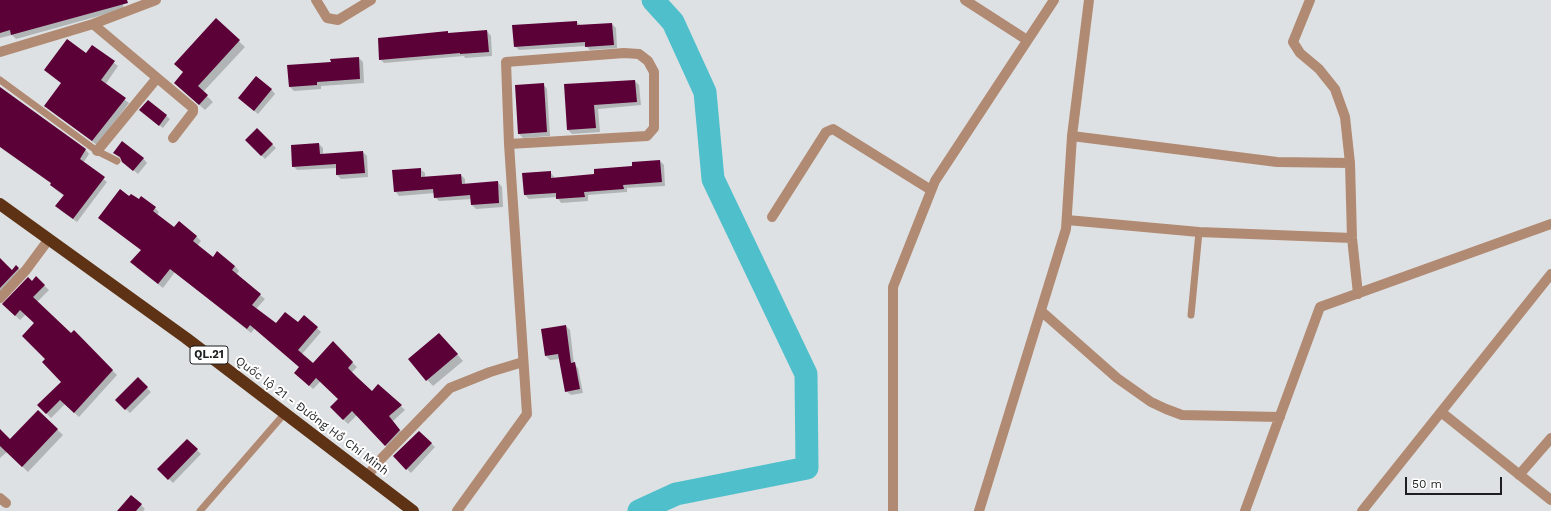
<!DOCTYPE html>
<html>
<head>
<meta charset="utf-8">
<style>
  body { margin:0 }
  #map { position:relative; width:1551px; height:511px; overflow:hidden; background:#dee1e3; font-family:"Work Sans",sans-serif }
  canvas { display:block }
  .scale { position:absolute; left:1405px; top:477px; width:97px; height:18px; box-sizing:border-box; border:2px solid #1d1e1f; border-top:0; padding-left:5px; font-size:12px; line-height:14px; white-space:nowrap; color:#1d1e1f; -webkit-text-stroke:3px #fff; paint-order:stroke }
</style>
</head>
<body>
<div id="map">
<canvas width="1551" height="511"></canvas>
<div class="scale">50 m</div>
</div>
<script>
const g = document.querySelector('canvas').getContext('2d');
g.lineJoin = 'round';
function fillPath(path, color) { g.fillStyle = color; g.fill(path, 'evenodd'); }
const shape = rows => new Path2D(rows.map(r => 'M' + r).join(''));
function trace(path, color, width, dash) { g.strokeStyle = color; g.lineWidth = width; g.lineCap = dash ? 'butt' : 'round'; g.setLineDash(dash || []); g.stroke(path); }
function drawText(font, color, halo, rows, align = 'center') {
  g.font = font + ' "Work Sans",sans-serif'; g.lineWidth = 4; g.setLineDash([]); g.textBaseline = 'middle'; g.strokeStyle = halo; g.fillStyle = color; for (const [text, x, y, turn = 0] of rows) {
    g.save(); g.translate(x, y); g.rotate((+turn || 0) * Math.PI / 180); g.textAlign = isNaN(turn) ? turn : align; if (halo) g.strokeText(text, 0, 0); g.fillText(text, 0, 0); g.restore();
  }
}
fillPath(shape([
  [5,0,122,0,124,9,16,39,12,35,0,38,0,1],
  [216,20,245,47,203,92,213,102,205,110,175,83,184,72],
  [577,22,581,26,612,24,616,28,617,48,590,50,586,46,519,50,515,46],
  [487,31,491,36,492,56,465,58,464,56,384,63,380,59,449,34],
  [92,46,118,66,105,85,129,103,97,145,45,106,62,83,45,70,86,55],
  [359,58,363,62,364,83,321,86,321,89,294,91,290,87,332,63],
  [635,81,639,85,641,105,598,109,600,132,572,134,568,130,565,85],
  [543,84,547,89,550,136,523,138,519,134],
  [0,88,86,150,89,154,83,163,107,182,77,222,60,210,64,196,55,189,52,184,4,150,0,137],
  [271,89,275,94,258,114,243,102],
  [148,101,170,119,163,128,144,113],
  [257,129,276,148,265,159,246,140],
  [319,144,323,148,323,155,363,152,367,156,368,177,341,179,337,175,337,168,297,170,293,166],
  [114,153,143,158,147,163,138,174],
  [660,161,664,165,665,186,627,188,627,192,588,195,588,201,561,203,557,197,529,199,525,195,550,172,555,178,595,175],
  [420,169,425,173,425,177,461,175,465,179,465,185,498,182,502,187,503,207,476,209,472,205,472,199,439,201,435,197,435,193,399,196,395,191],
  [130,197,155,208,159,212,157,215,174,229,196,236,201,241,197,246,213,259,235,266,239,271,236,275,265,299,256,309,276,325,298,323,317,328,321,332,302,354,313,365,333,343,357,367,351,373,372,392,378,385,405,410,393,421,404,435,390,450,357,415,348,424,331,407,339,399,321,381,313,389,300,377,300,367,255,328,251,333,175,272,163,288,136,267,141,250,100,218],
  [0,259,12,271,16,266,22,272,0,295],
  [36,278,49,290,37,302,71,335,74,332,117,375,79,417,65,404,51,418,38,405,62,382,47,359,35,323,26,314,20,320,3,304],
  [566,326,570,330,574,364,578,368,583,393,571,395,566,391,560,359,550,360,546,356],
  [445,340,463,361,433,386,409,360],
  [138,379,151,392,130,413,117,400],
  [38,411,63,435,28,472,7,452,0,458,0,430,10,440],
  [419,432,435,447,411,473,395,457],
  [187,440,201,454,173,483,159,469],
  [141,505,145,509,143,511,118,511]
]), '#0003');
trace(shape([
  [639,511,676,494,807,468,806,374,713,179,705,92,673,22,653,0]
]), '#4fc0cb', 23);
fillPath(shape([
  [0,0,127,0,128,3,11,35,10,30,0,33],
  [216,18,240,40,198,86,208,95,199,105,174,83,183,72,174,64],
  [577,21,577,25,612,23,614,45,585,47,585,42,514,47,512,25],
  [487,30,489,52,460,54,460,53,379,60,378,38,448,31,448,33],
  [67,39,86,53,92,45,115,61,101,80,126,98,92,141,44,106,61,83,44,70],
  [359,57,360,79,317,82,317,85,289,87,287,65,331,62,330,59],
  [256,76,272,89,254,111,238,98],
  [635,80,637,102,594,105,596,128,567,130,564,84],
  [544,83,547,132,518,134,515,85],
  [0,87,86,149,80,159,105,177,73,219,55,206,64,195,50,185,51,183,0,147],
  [148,100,167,115,159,126,139,110],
  [257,128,273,144,261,156,245,140],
  [122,141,144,158,133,171,122,162,120,157,113,153],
  [319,143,320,154,363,151,365,173,336,175,336,164,292,167,291,145],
  [660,160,662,182,623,185,624,189,584,192,585,197,556,199,556,193,524,195,522,173,551,171,551,178,594,174,594,169,632,166,632,162],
  [421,168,421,177,461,174,462,184,498,181,499,203,471,205,470,195,434,198,433,189,394,192,392,170],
  [120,189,129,196,131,194,139,199,141,196,156,207,153,211,174,227,179,221,197,236,193,241,213,257,217,251,235,266,232,270,261,294,252,305,276,323,285,312,298,322,304,315,318,327,298,350,313,363,333,341,353,362,348,368,358,378,372,391,378,384,402,405,389,416,400,430,385,446,352,411,343,420,330,407,338,399,316,378,309,386,294,373,299,367,250,325,247,329,170,269,158,284,130,262,141,250,98,218],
  [0,258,12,270,16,265,19,268,0,288],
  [36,276,45,285,33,297,71,333,74,330,113,370,74,413,60,400,46,414,37,405,61,382,42,362,45,359,22,336,34,323,20,310,15,316,2,304,28,277,32,281],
  [566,325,571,363,575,362,580,389,565,392,558,354,545,356,541,329],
  [439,333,458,354,426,381,408,359],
  [138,377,148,387,125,410,115,400],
  [38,410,58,429,22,467,0,446,0,429,10,439],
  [419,431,432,443,406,470,393,456],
  [187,439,198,449,168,480,157,469],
  [131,495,142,504,136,511,117,511]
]), '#5b0138');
trace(shape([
  [0,80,97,151,117,161],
  [1191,315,1199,232],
  [200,511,285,413]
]), '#b18a73', 7);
trace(shape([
  [316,0,327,18,338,20,371,0],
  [965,0,1027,40],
  [1310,0,1293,42,1300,53,1319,69,1335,89,1345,117,1350,163,1352,238,1358,294],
  [93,24,193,108,193,112,173,138],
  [0,52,93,24,156,0],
  [1072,136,1277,162,1350,163],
  [97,151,157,78],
  [772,217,826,132,833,129,931,190],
  [1067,220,1199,232,1352,238],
  [0,298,26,270,49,239],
  [1041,311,1117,378,1151,402,1166,409,1182,415,1280,417],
  [1441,412,1551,500],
  [1519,475,1551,438],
  [367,476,382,458,450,388,490,372,523,362],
  [0,498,6,503],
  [457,511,527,414,509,144,506,62,624,53,639,54,648,61,654,72,654,128,647,136,509,144],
  [893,511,893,287,935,181,1054,0],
  [979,511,1066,229,1072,136,1089,0],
  [1245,511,1320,307,1551,224],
  [1362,511,1551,274]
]), '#b18a73', 10);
trace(shape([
  [0,204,186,338,413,511]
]), '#5e3214', 12);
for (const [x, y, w] of [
  [209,355,38]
]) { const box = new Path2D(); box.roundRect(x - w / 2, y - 9, w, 18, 3); g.fillStyle = '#fff'; g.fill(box); trace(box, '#1d1e1f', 1); }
drawText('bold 11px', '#1d1e1f', null, [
  ["QL.21",209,355]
]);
drawText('12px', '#1d1e1f', '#fff', [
  ["Quốc lộ 21 - Đường Hồ Chí Minh",312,416,37]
]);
</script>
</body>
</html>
